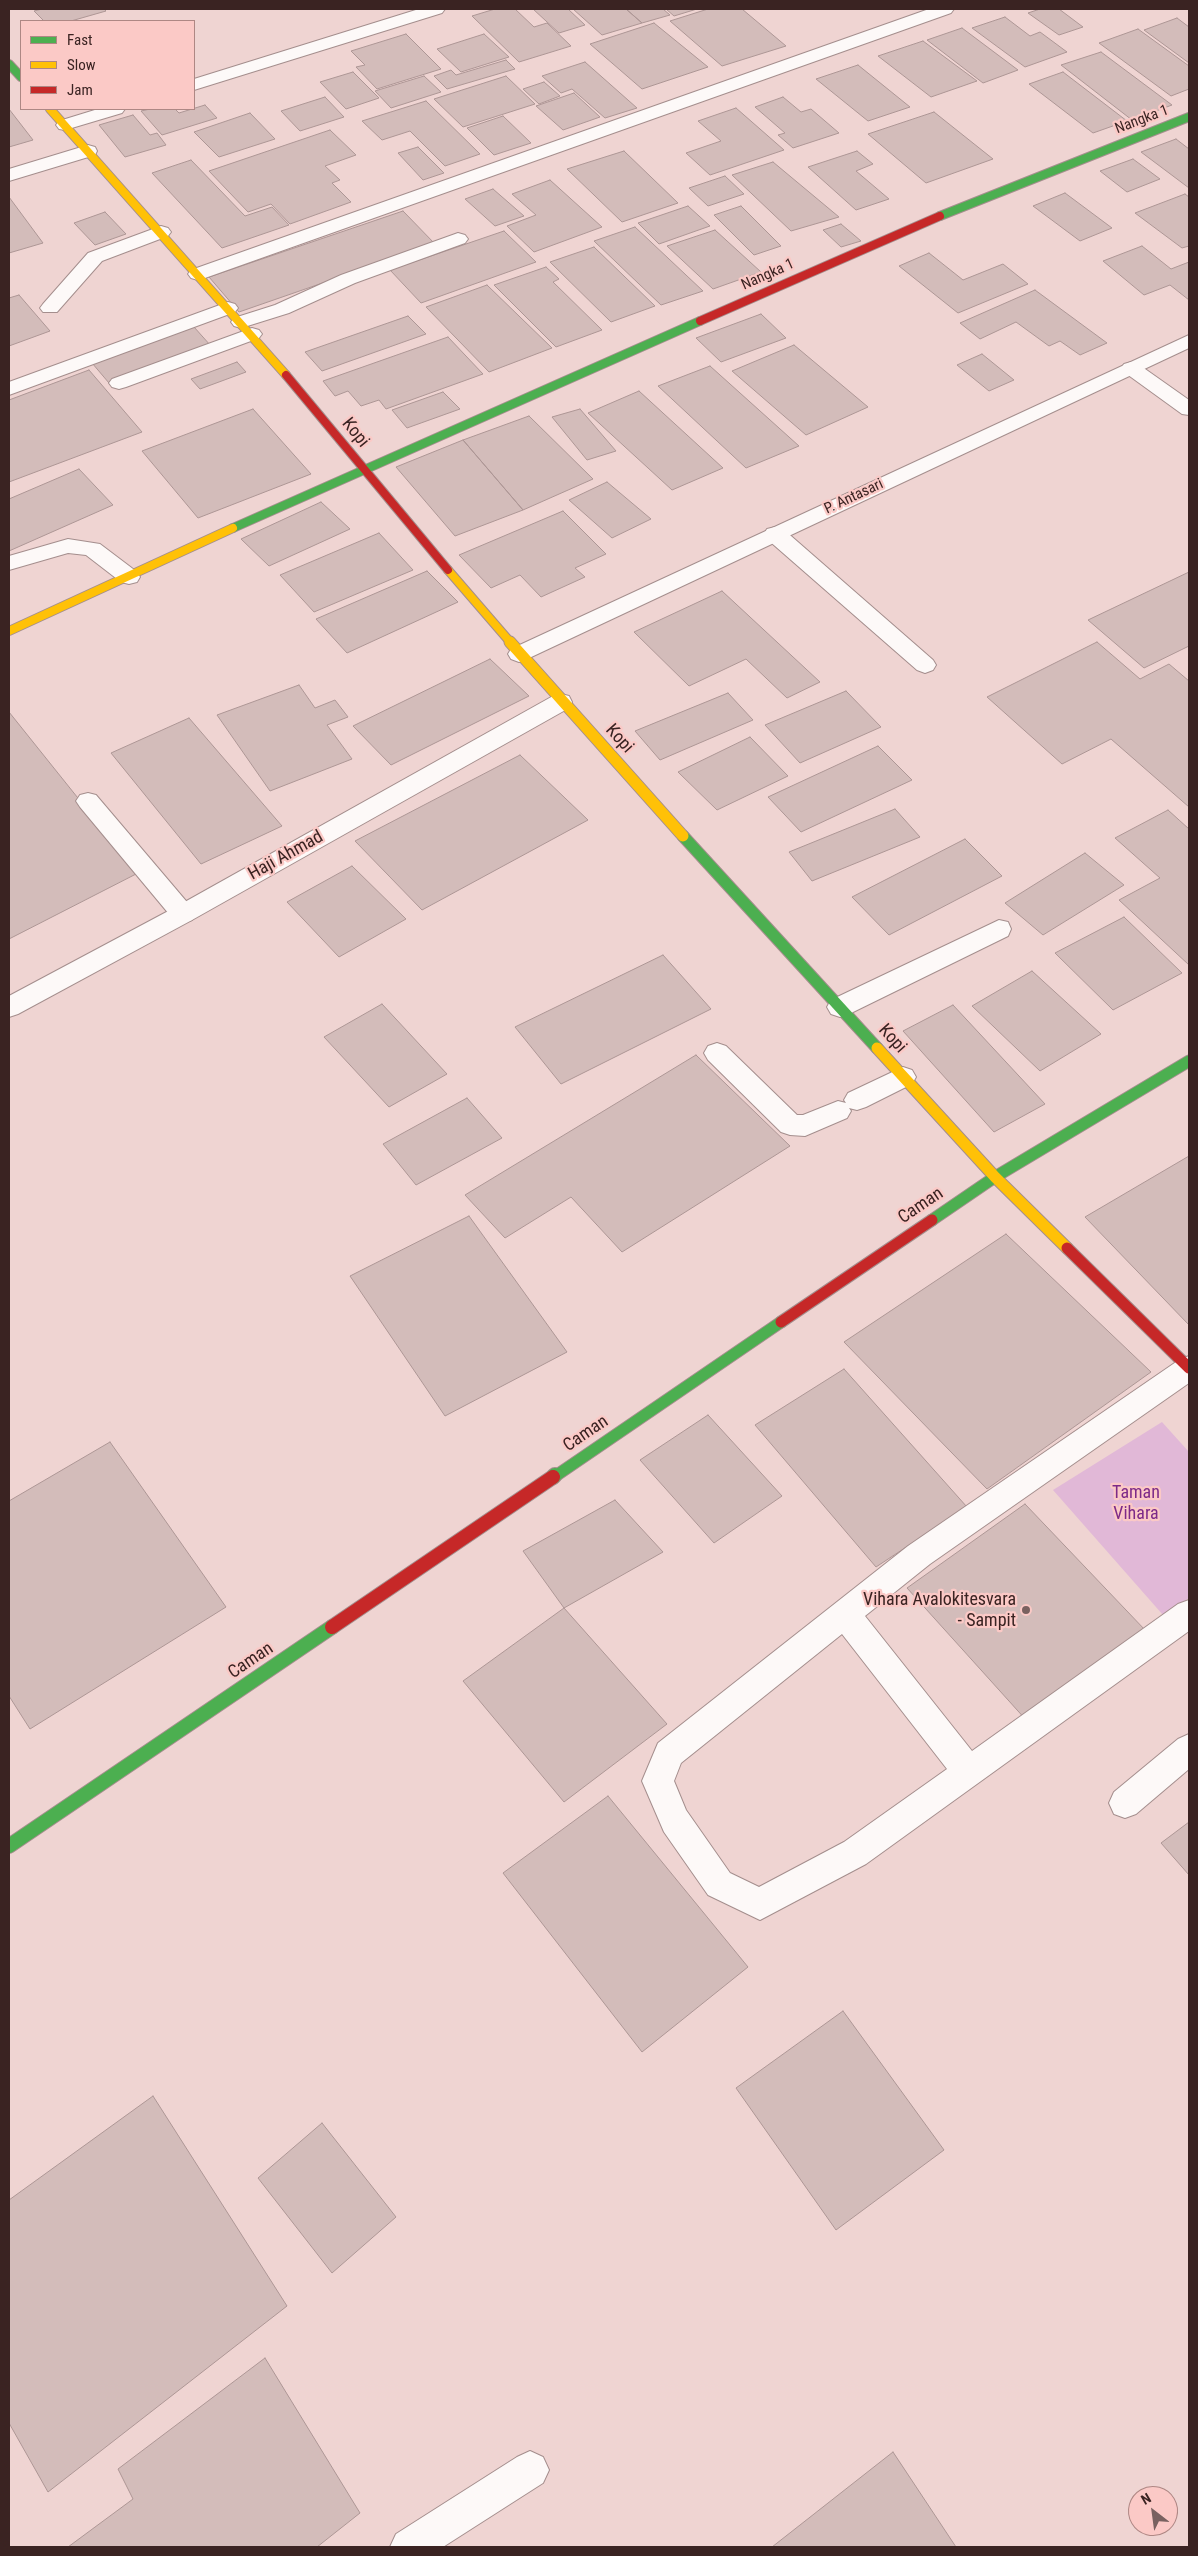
<!DOCTYPE html>
<html>
<head>
<meta charset="utf-8">
<style>
  body { margin:0 }
  #map { position:relative; width:1198px; height:2556px; overflow:hidden; background:#efd4d2; font-family:"Roboto Condensed",sans-serif }
  canvas { display:block }
  .frame { position:absolute; inset:0; border:10px solid #3a2322; pointer-events:none }
  .legend { position:absolute; left:20px; top:20px; width:175px; height:90px; box-sizing:border-box; background:#fbc9c6; border:1px solid #ae8784; margin:0; padding:6px 9px; list-style:none; font-size:15px; color:#3a2322 }
  .legend li { display:flex; align-items:center; gap:10px; height:25px }
  .legend b { width:25px; border:1px solid #ae8784 }
  .north { position:absolute; left:1128px; top:2486px; width:50px; height:50px; box-sizing:border-box; background:#fbc9c6; border:1px solid #ae8784; border-radius:50%; rotate:330deg; font-size:14px; font-weight:700; line-height:20px; text-align:center; color:#3a2322 }
  .north::after { content:''; display:block; margin:auto; width:18px; height:22px; background:#796160; clip-path:polygon(50% 0,100% 100%,50% 72%,0 100%) }
</style>
</head>
<body>
<div id="map">
<canvas width="1198" height="2556"></canvas>
<div class="frame"></div>
<ul class="legend">
<li><b style="height:6px;background:#4caf50"></b>Fast</li>
<li><b style="height:6px;background:#ffc107"></b>Slow</li>
<li><b style="height:6px;background:#c62828"></b>Jam</li>
</ul>
<div class="north">N</div>
</div>
<script>
const g = document.querySelector('canvas').getContext('2d');
g.lineJoin = 'round';
function fillPath(path, color) { g.fillStyle = color; g.fill(path, 'evenodd'); }
const shape = rows => new Path2D(rows.map(r => 'M' + r).join(''));
function trace(path, color, width, dash) { g.strokeStyle = color; g.lineWidth = width; g.lineCap = dash ? 'butt' : 'round'; g.setLineDash(dash || []); g.stroke(path); }
function drawText(font, color, halo, rows, align = 'center') {
  g.font = font + ' "Roboto Condensed",sans-serif'; g.lineWidth = 4.5; g.setLineDash([]); g.textBaseline = 'middle'; g.strokeStyle = halo; g.fillStyle = color; for (const [text, x, y, turn = 0] of rows) {
    g.save(); g.translate(x, y); g.rotate((+turn || 0) * Math.PI / 180); g.textAlign = isNaN(turn) ? turn : align; if (halo) g.strokeText(text, 0, 0); g.fillText(text, 0, 0); g.restore();
  }
}
fillPath(shape([
  [1162,1422,1189,1452,1189,1598,1163,1615,1053,1490]
]), '#e1b8d7');
const building = shape([
  [42,9,104,9,106,11,71,21,44,21,34,11,42,9],
  [495,9,515,9,534,27,547,23,571,46,519,62,472,16,495,9],
  [533,9,568,9,585,25,559,33,533,9],
  [573,9,626,9,642,23,602,35,573,9],
  [626,9,663,9,670,15,642,23,626,9],
  [666,9,697,9,674,16,666,9],
  [708,9,742,9,786,46,722,66,670,21,708,9],
  [1040,9,1059,9,1083,27,1059,35,1028,13,1040,9],
  [1005,17,1030,36,1040,32,1067,52,1025,67,972,28,1005,17],
  [1177,18,1189,27,1189,63,1144,30,1177,18],
  [654,23,708,67,642,89,590,44,654,23],
  [962,28,1018,70,983,83,927,40,962,28],
  [1138,29,1189,66,1189,89,1171,96,1099,43,1138,29],
  [406,34,441,69,377,89,356,67,365,65,351,51,406,34],
  [484,34,509,57,461,72,437,49,484,34],
  [923,41,977,81,931,97,878,56,923,41],
  [1101,52,1172,105,1132,120,1061,65,1101,52],
  [506,60,515,69,447,89,434,76,451,70,456,75,506,60],
  [585,62,637,108,605,118,572,89,561,93,542,76,585,62],
  [858,65,910,107,868,121,816,79,858,65],
  [353,72,379,98,346,109,320,82,353,72],
  [1063,72,1127,121,1093,133,1029,84,1063,72],
  [424,76,441,92,391,108,375,91,424,76],
  [506,76,535,104,463,127,434,99,506,76],
  [544,82,560,96,539,104,523,89,544,82],
  [574,93,600,117,563,130,536,106,574,93],
  [325,97,344,117,300,131,281,111,325,97],
  [783,97,801,112,811,109,839,133,793,148,778,135,785,133,755,107,783,97],
  [426,101,480,154,445,166,410,131,382,140,362,121,426,101],
  [205,105,217,118,162,135,141,111,150,109,175,109,179,113,205,105],
  [736,108,784,150,710,175,686,153,721,141,698,121,736,108],
  [9,109,33,140,9,147,9,109],
  [934,112,993,159,926,183,868,134,934,112],
  [250,113,275,139,219,157,194,132,250,113],
  [133,115,150,135,157,133,166,145,125,157,99,125,133,115],
  [503,116,531,143,494,155,467,128,503,116],
  [330,130,356,155,325,166,340,180,332,183,351,202,290,224,271,204,248,212,209,171,330,130],
  [1176,139,1189,149,1189,188,1141,152,1176,139],
  [418,147,444,173,423,180,398,153,418,147],
  [624,151,678,203,622,222,567,169,624,151],
  [857,151,873,164,856,171,889,199,856,210,808,167,857,151],
  [1133,159,1160,179,1127,192,1100,171,1133,159],
  [191,160,245,216,272,207,289,225,222,248,152,173,191,160],
  [773,162,839,217,791,231,732,175,773,162],
  [725,176,744,194,708,206,689,188,725,176],
  [550,180,602,227,534,252,507,226,536,215,512,194,550,180],
  [493,189,524,216,495,226,465,199,493,189],
  [1065,193,1112,228,1080,241,1033,206,1065,193],
  [1185,194,1189,197,1189,246,1182,248,1135,213,1185,194],
  [9,197,43,243,9,253,9,197],
  [688,206,710,226,659,244,638,223,688,206],
  [741,206,781,246,754,255,714,215,741,206],
  [403,211,435,244,239,312,209,277,403,211],
  [105,212,126,234,95,245,74,223,105,212],
  [841,224,861,241,841,247,823,230,841,224],
  [635,227,703,291,661,305,594,241,635,227],
  [715,230,761,272,713,289,667,246,715,230],
  [504,231,536,262,421,303,390,270,504,231],
  [1142,246,1171,269,1189,262,1189,300,1170,285,1144,295,1103,261,1142,246],
  [594,247,655,306,611,322,550,262,594,247],
  [929,253,963,280,1003,264,1028,284,958,313,899,266,929,253],
  [546,267,559,279,553,282,602,330,556,347,494,285,546,267],
  [487,285,552,348,489,372,426,307,487,285],
  [1035,290,1107,343,1080,355,1060,341,1049,346,1016,322,980,339,960,323,1035,290],
  [19,295,50,331,9,346,9,298,19,295],
  [761,314,786,338,721,362,696,338,761,314],
  [408,316,426,334,322,371,305,352,408,316],
  [194,327,211,346,109,383,92,363,194,327],
  [448,337,483,374,386,409,379,400,361,406,348,391,335,396,323,381,448,337],
  [794,345,868,407,806,435,732,371,794,345],
  [982,354,1014,380,989,391,957,365,982,354],
  [237,362,246,372,200,389,191,379,237,362],
  [710,366,799,446,746,468,658,386,710,366],
  [89,370,142,432,9,482,9,400,89,370],
  [639,391,723,468,672,490,588,413,639,391],
  [443,392,460,409,407,428,392,410,443,392],
  [253,409,311,474,198,518,142,451,253,409],
  [580,409,616,451,587,460,552,417,580,409],
  [529,416,593,479,523,510,463,440,529,416],
  [463,440,523,510,455,536,396,467,463,440],
  [79,469,113,505,9,551,9,499,79,469],
  [607,482,651,519,612,538,569,500,607,482],
  [321,502,350,529,269,566,241,539,321,502],
  [563,511,606,554,575,568,585,577,541,597,520,575,491,588,459,555,563,511],
  [379,533,413,570,314,612,280,575,379,533],
  [427,571,458,602,347,653,316,619,427,571],
  [1189,572,1189,646,1144,668,1088,620,1189,572],
  [722,591,820,682,787,698,746,659,689,686,634,632,722,591],
  [1097,642,1140,679,1169,664,1189,681,1189,807,1111,739,1062,764,987,697,1097,642],
  [490,659,529,696,391,765,353,726,490,659],
  [299,685,315,708,335,700,348,717,327,725,352,759,270,791,217,715,299,685],
  [846,691,881,727,800,763,765,725,846,691],
  [728,693,753,720,660,760,635,731,728,693],
  [9,712,138,873,9,939,9,712],
  [189,718,282,826,201,864,111,753,189,718],
  [750,737,788,776,717,810,678,772,750,737],
  [878,746,912,780,801,832,768,797,878,746],
  [520,755,588,820,422,910,355,841,520,755],
  [895,809,920,837,812,881,789,852,895,809],
  [1168,810,1189,829,1189,965,1119,900,1160,878,1115,838,1168,810],
  [965,839,1002,876,889,935,852,897,965,839],
  [1085,853,1124,885,1043,935,1005,903,1085,853],
  [352,866,406,919,339,957,287,902,352,866],
  [1124,917,1182,973,1113,1010,1055,953,1124,917],
  [663,955,711,1009,561,1084,515,1027,663,955],
  [1032,971,1101,1034,1040,1071,972,1006,1032,971],
  [382,1004,447,1074,389,1107,324,1037,382,1004],
  [953,1005,1045,1104,994,1132,903,1031,953,1005],
  [696,1055,790,1146,622,1252,571,1197,505,1238,465,1195,696,1055],
  [467,1098,502,1138,416,1185,383,1144,467,1098],
  [1189,1156,1189,1325,1085,1217,1189,1156],
  [469,1216,567,1352,445,1416,350,1276,469,1216],
  [1006,1234,1151,1372,987,1489,844,1342,1006,1234],
  [844,1369,967,1507,876,1567,755,1425,844,1369],
  [708,1415,782,1496,714,1543,640,1460,708,1415],
  [110,1442,226,1607,30,1729,9,1696,9,1501,110,1442],
  [615,1500,663,1552,564,1608,523,1551,615,1500],
  [1025,1504,1146,1631,1027,1721,907,1588,1025,1504],
  [564,1608,667,1724,564,1802,463,1681,564,1608],
  [608,1796,748,1967,642,2052,503,1873,608,1796],
  [1189,1822,1189,1875,1161,1843,1189,1822],
  [843,2011,944,2150,836,2230,736,2088,843,2011],
  [153,2096,287,2306,48,2492,9,2423,9,2200,153,2096],
  [322,2123,396,2217,332,2273,258,2178,322,2123],
  [265,2358,360,2513,317,2547,68,2547,133,2499,118,2469,265,2358],
  [893,2452,956,2547,772,2547,893,2452]
]);
fillPath(building, '#d3bcba');
trace(building, '#ad9695', 1);
const lane = shape([
  [161,226,168,228,171,232,168,236,102,261,57,312,43,312,40,308,43,304,88,253,161,226],
  [458,233,465,235,468,239,465,243,355,283,289,313,241,328,234,326,231,322,234,318,275,305,341,275,458,233],
  [252,328,259,330,262,334,259,338,126,387,119,389,112,387,109,383,112,379,252,328],
  [1131,362,1138,364,1189,400,1189,415,1182,414,1124,372,1121,368,1124,364,1131,362],
  [775,527,783,529,933,660,936,665,933,670,925,673,917,670,767,539,764,534,767,529,775,527],
  [68,539,100,544,137,572,140,577,137,582,129,584,121,582,86,555,68,553,9,570,9,556,68,539],
  [88,793,96,795,192,908,195,914,192,920,183,923,174,920,80,807,76,801,80,795,88,793],
  [999,920,1008,922,1011,929,1008,936,849,1014,840,1017,831,1014,827,1007,831,1000,999,920],
  [717,1043,726,1046,797,1115,803,1115,838,1101,846,1103,844,1100,848,1093,903,1067,912,1070,916,1077,912,1084,866,1107,857,1110,849,1108,851,1111,847,1118,805,1136,790,1135,781,1132,708,1060,704,1053,708,1046,717,1043],
  [1189,1356,1189,1383,930,1564,865,1616,972,1751,1178,1604,1189,1600,1189,1631,866,1864,760,1920,708,1895,664,1832,642,1781,658,1743,908,1546,1179,1360,1189,1356],
  [842,1634,947,1769,844,1842,759,1887,730,1873,686,1810,674,1781,681,1763,842,1634],
  [1189,1734,1189,1769,1136,1814,1125,1818,1114,1814,1109,1803,1114,1792,1178,1739,1189,1734]
]);
const street = shape([
  [419,9,445,9,442,13,194,90,194,79,419,9],
  [929,9,954,9,951,13,205,278,198,280,191,278,188,274,191,270,929,9],
  [98,109,125,109,122,113,65,130,59,129,56,125,59,121,98,109],
  [88,145,95,147,97,151,95,155,9,181,9,169,88,145],
  [228,302,235,304,238,308,235,312,9,395,9,382,228,302],
  [1189,335,1189,348,527,659,519,662,511,659,508,654,511,649,1189,335],
  [561,694,569,696,572,702,569,708,192,920,18,1014,9,1017,9,996,174,908,553,696,561,694],
  [530,2451,543,2457,549,2470,543,2483,443,2547,390,2547,396,2534,517,2457,530,2451]
]);
const fastFar2 = shape([
  [9,64,21,77],
  [940,216,1189,117],
  [233,528,700,321]
]);
const fastFar1 = shape([
  [683,836,877,1048],
  [932,1220,995,1177,1189,1061],
  [554,1477,781,1322]
]);
const fast = shape([
  [553,1477,555,1475],
  [9,1846,332,1627]
]);
const slowFar1 = shape([
  [50,109,286,375],
  [448,570,511,643],
  [9,631,233,528]
]);
const slow = shape([
  [510,642,683,836],
  [877,1048,995,1177,1067,1248]
]);
const jamFar2 = shape([
  [700,321,940,216],
  [286,375,448,570]
]);
const jamFar1 = shape([
  [1067,1248,1189,1368],
  [781,1322,932,1220]
]);
const jam = shape([
  [332,1627,553,1477]
]);
trace(lane, '#a48e8d', 2);
trace(street, '#a48e8d', 2);
trace(fastFar2, '#a48e8d', 10);
trace(fastFar1, '#a48e8d', 13);
trace(fast, '#a48e8d', 16);
trace(slowFar1, '#a48e8d', 10);
trace(slow, '#a48e8d', 13);
trace(jamFar2, '#a48e8d', 10);
trace(jamFar1, '#a48e8d', 13);
trace(jam, '#a48e8d', 16);
fillPath(lane, '#fdf9f8');
fillPath(street, '#fdf9f8');
trace(fastFar2, '#4caf50', 8);
trace(fastFar1, '#4caf50', 11);
trace(fast, '#4caf50', 14);
trace(slowFar1, '#ffc107', 8);
trace(slow, '#ffc107', 11);
trace(jamFar2, '#c62828', 8);
trace(jamFar1, '#c62828', 11);
trace(jam, '#c62828', 14);
for (const [x, y, r, color] of [
  [1026,1610,5,"#796160"]
]) { const dot = new Path2D(); dot.arc(x, y, r, 0, 2 * Math.PI); g.fillStyle = color; g.fill(dot); trace(dot, '#fbc9c6', 2); }
drawText('15px', '#3a2322', '#fbc9c6', [
  ["Nangka 1",1142,120,-21],
  ["Nangka 1",768,275,-24],
  ["P. Antasari",854,497,-25]
]);
drawText('18px', '#3a2322', '#fbc9c6', [
  ["Kopi",355,433,51],
  ["Kopi",619,739,48],
  ["Haji Ahmad",286,856,-29],
  ["Kopi",892,1039,48],
  ["Caman",921,1206,-34],
  ["Caman",586,1434,-34],
  ["Caman",251,1661,-34]
]);
drawText('18px', '#7d2a88', '#fbc9c6', [
  ["Taman",1136,1493],
  ["Vihara",1136,1514]
]);
drawText('18px', '#3a2322', '#fbc9c6', [
  ["Vihara Avalokitesvara",1016,1600],
  ["- Sampit",1016,1621]
], 'right');
</script>
</body>
</html>
